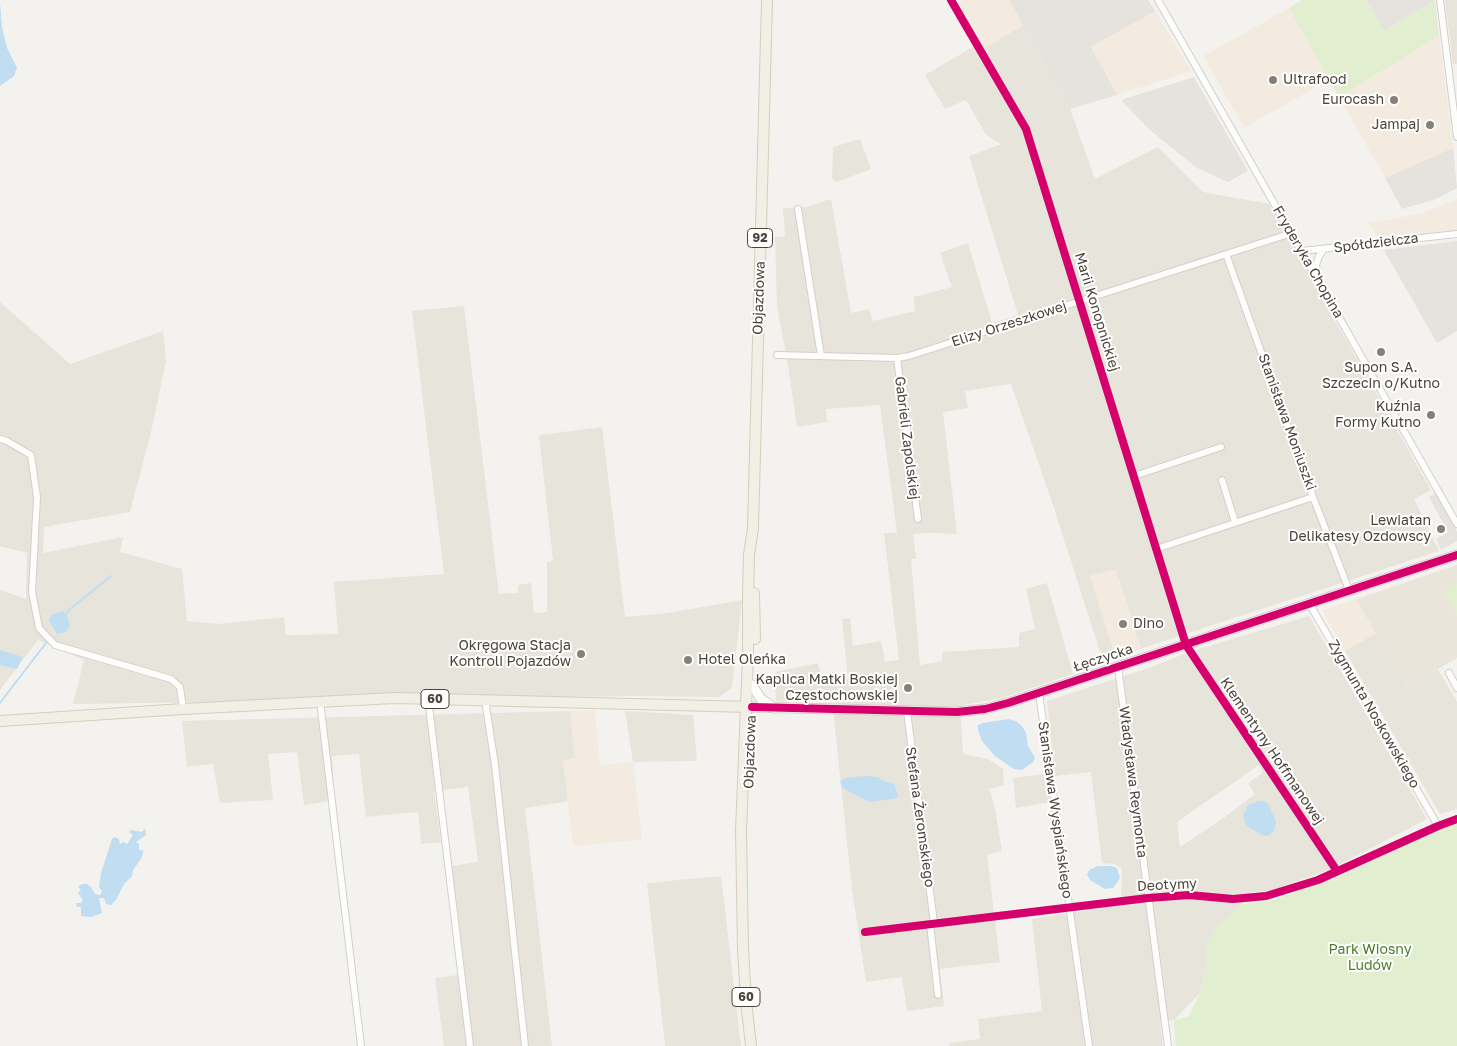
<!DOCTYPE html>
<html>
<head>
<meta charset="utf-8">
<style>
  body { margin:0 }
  canvas { display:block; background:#f4f2ee }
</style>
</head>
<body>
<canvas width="1457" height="1046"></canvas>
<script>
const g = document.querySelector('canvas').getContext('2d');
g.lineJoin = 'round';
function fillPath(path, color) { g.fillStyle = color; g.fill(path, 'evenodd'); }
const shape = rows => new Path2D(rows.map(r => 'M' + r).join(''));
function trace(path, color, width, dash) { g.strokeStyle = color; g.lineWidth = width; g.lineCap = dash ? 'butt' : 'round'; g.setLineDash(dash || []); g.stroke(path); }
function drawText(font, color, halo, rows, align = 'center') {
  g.font = font + ' "Golos Text",sans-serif'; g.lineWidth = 4; g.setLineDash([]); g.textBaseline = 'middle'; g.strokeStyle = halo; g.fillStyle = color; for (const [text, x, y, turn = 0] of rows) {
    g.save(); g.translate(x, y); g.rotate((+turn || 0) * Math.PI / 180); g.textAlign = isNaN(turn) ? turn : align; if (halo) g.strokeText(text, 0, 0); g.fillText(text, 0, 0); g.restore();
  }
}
fillPath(shape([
  [1445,0,1457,0,1457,64,1453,64],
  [1023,25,1070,109,1095,179,1158,147,1203,192,1269,204,1431,490,1414,499,1439,551,1103,661,1052,502,1011,384,965,391,968,408,943,412,957,534,930,533,913,534,916,559,911,559,920,665,942,661,942,652,1019,647,1019,633,1035,629,1026,589,1047,583,1073,674,1002,698,963,705,961,720,963,754,988,759,1003,769,1004,785,989,789,994,803,1002,851,987,855,1000,962,940,969,944,1006,907,1011,902,977,866,982,852,889,834,719,836,701,776,701,775,672,818,663,821,678,848,679,842,619,850,618,853,646,881,641,885,662,899,660,884,533,897,533,880,405,826,409,827,422,797,427,788,365,777,306,775,237,785,236,783,208,806,207,831,199,851,313,869,309,873,321,915,311,914,297,952,287,940,253,968,243,992,323,1018,315,969,156,1001,144,986,135,966,100,945,109,925,75,980,43,984,48],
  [860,139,871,169,837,182,832,179,833,147],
  [0,302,70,364,163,331,166,361,152,428,130,512,44,527,43,553,123,537,120,552,182,569,187,621,218,624,284,617,286,635,338,634,334,582,444,574,412,311,464,306,499,594,518,593,518,585,531,583,534,613,547,612,547,562,553,560,539,435,602,427,625,617,668,613,742,600,732,688,719,697,633,696,73,704,84,660,38,640,0,690,0,590,26,599,27,553,0,546],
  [1309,616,1427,819,1329,870,1269,891,1251,892,1243,904,1214,930,1200,993,1174,1020,1160,1023,1163,1046,950,1046,949,1043,980,1039,978,1019,1042,1011,1032,919,1121,905,1122,869,1115,864,1102,863,1091,772,1055,776,1047,701,1152,667,1186,653],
  [1259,765,1263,773,1248,783,1255,794,1225,817,1180,847,1177,822],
  [1376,633,1407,687,1438,669,1457,702,1457,809,1440,814,1345,651],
  [570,711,575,759,563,761,569,801,525,808,552,1046,444,1046,435,978,465,974,452,866,478,862,468,787,434,791,441,842,421,844,418,812,366,817,359,754,332,756,335,800,304,805,297,752,268,754,273,800,220,803,213,764,187,767,182,721],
  [625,711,693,715,697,761,633,762],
  [1046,774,1050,802,1016,808,1013,778],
  [721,876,741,1046,665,1046,647,883]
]), '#e7e4dc');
fillPath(shape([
  [963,0,1009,0,1023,25,984,49,958,3],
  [1289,8,1330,79,1244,128,1203,56],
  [1155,11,1191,71,1117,95,1091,47],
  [1439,36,1453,148,1385,178,1339,97],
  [1457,199,1457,230,1379,240,1368,222,1381,221,1423,213],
  [1116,569,1141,648,1115,657,1090,576],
  [1356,599,1376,633,1345,651,1322,610],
  [595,710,600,765,633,762,642,840,573,846,563,760,575,758,570,711]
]), '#f3ebdf');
fillPath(shape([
  [1009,0,1148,0,1155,11,1091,47,1117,95,1070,109],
  [1366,0,1435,0,1384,31],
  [1194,77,1248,171,1228,182,1197,168,1151,131,1121,100],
  [1453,148,1457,188,1436,199,1402,209,1385,178],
  [1457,241,1457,331,1437,343,1384,250]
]), '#e6e2de');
fillPath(shape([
  [1457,565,1457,658,1407,687,1356,599]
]), '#eae5da');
fillPath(shape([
  [1302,0,1366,0,1384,31,1435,0,1439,36,1339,97,1289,8],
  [1457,582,1457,617,1442,591],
  [1457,824,1457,1046,1176,1046,1174,1020,1189,1016,1200,993,1207,963,1206,947,1214,930,1243,904,1273,900,1344,874,1441,829]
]), '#e1eecf');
fillPath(shape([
  [1436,493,1457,532,1457,541,1441,550,1436,539,1448,532,1429,497]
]), '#e6e3df');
fillPath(shape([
  [0,2,2,27,7,48,17,68,14,76,0,86],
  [63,611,68,617,70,626,66,632,57,634,49,621,51,615],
  [0,650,23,657,17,669,0,665],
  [1008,719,1016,721,1022,726,1026,733,1028,746,1035,758,1033,762,1022,770,1014,769,995,756,982,741,978,730,978,725,983,723],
  [865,776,877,777,884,781,894,784,898,795,897,798,870,802,846,790,842,787,840,781,846,778],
  [1259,801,1264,801,1268,804,1276,821,1275,829,1269,836,1262,835,1249,827,1246,824,1243,816,1248,805],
  [145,828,146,835,136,842,139,844,139,849,142,851,144,849,141,859,133,870,132,876,124,884,116,900,111,905,106,904,104,898,99,898,102,913,91,917,81,916,81,907,77,907,76,903,81,903,83,900,78,893,81,890,78,887,82,884,87,884,91,887,95,894,100,895,102,891,99,887,101,873,112,839,115,837,119,839,120,844,123,842,127,844,133,835,129,832,131,830,142,832],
  [1098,866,1111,866,1117,868,1120,878,1113,888,1105,889,1090,880,1087,875,1089,870]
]), '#c0ddf1');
trace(shape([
  [66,615,69,610,111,576],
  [0,703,46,643]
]), '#c0ddf1', 2);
const minor = shape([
  [951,0,1026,129,1186,645,1337,871],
  [1158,0,1457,524],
  [1440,0,1457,137],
  [798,209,821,356],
  [1302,251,1457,234],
  [1226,254,1313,497,1349,590],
  [1317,273,1316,265,1319,256,1324,249],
  [777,355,897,358,909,356,1292,233],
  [897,358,918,519],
  [0,439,7,441,31,455,37,497,32,592,39,628,55,645,171,679,180,687,183,709],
  [1134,476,1221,447],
  [1222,480,1235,522],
  [1156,549,1313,497],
  [1309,603,1438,826],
  [1118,667,1168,1046],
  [1449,673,1457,688],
  [1039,693,1089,1046],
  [428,698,470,1046],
  [485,700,495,765,525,1046],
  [320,701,361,1046],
  [907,711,934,923],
  [930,924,938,995],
  [865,932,1148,898,1189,895,1233,899,1266,896,1318,880,1438,826,1457,819]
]);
const tertiary = shape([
  [752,685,761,699,774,708],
  [752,707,957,712,985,709,1008,703,1457,555]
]);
const primary = shape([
  [754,593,755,639],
  [0,721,183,709,395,698,751,707],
  [751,1046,746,1001,743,949,741,831,748,657,748,597,749,555,753,528,767,0]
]);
trace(minor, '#d2d0cb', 8);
trace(tertiary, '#d2d0cb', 11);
trace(primary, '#d6cebb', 12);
trace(minor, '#fdfdfc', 6);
trace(tertiary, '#fdfdfc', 9);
trace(primary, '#f2efe6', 10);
trace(shape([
  [951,0,1026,129,1186,645,1337,871],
  [752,707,957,712,985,709,1008,703,1457,555],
  [865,932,1148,898,1189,895,1233,899,1266,896,1318,880,1438,826,1457,819]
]), '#d6006c', 8);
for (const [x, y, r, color] of [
  [1273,80,5,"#868178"],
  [1394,100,5,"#868178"],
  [1430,125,5,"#868178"],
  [1381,352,5,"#868178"],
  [1431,415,5,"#868178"],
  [1441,529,5,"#868178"],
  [1123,624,5,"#868178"],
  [581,654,5,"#868178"],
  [688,660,5,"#868178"],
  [908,688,5,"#868178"]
]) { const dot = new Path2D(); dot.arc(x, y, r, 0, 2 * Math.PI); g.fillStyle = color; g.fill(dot); trace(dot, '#fff', 2); }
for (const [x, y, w] of [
  [760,238,25],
  [435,699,28],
  [746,997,28]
]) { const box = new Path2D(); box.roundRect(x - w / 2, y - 9.5, w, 19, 4); g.fillStyle = '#fff'; g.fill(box); trace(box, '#4b4439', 1); }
drawText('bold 12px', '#4b4439', null, [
  ["92",760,238],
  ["60",435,699],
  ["60",746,997]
]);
drawText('14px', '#4b4439', '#fff', [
  ["Ultrafood",1283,80,"left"],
  ["Eurocash",1384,100],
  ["Jampaj",1420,125],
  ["Supon S.A.",1381,368,"center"],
  ["Szczecin o/Kutno",1381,384,"center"],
  ["Kuźnia",1421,407],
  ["Formy Kutno",1421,423],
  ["Lewiatan",1431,521],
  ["Delikatesy Ozdowscy",1431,537],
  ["Dino",1133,624,"left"],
  ["Okręgowa Stacja",571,646],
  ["Kontroli Pojazdów",571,662],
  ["Hotel Oleńka",698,660,"left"],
  ["Kaplica Matki Boskiej",898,680],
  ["Częstochowskiej",898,696]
], 'right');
drawText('14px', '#4b4439', '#fff', [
  ["Spółdzielcza",1376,243,-7],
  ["Fryderyka Chopina",1308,262,60],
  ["Objazdowa",759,298,-88],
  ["Marii Konopnickiej",1097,312,73],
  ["Elizy Orzeszkowej",1009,324,-18],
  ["Stanisława Moniuszki",1287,422,70],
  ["Gabrieli Zapolskiej",907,438,83],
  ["Łęczycka",1103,658,-18],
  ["Zygmunta Noskowskiego",1374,714,60],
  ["Klementyny Hoffmanowej",1272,751,56],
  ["Objazdowa",750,752,-88],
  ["Władysława Reymonta",1133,782,83],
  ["Stanisława Wyspiańskiego",1055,810,82],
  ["Stefana Żeromskiego",920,817,82],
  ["Deotymy",1167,885,-3]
]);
drawText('14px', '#4a7f2a', '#fff', [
  ["Park Wiosny",1370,950],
  ["Ludów",1370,966]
]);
</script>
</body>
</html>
